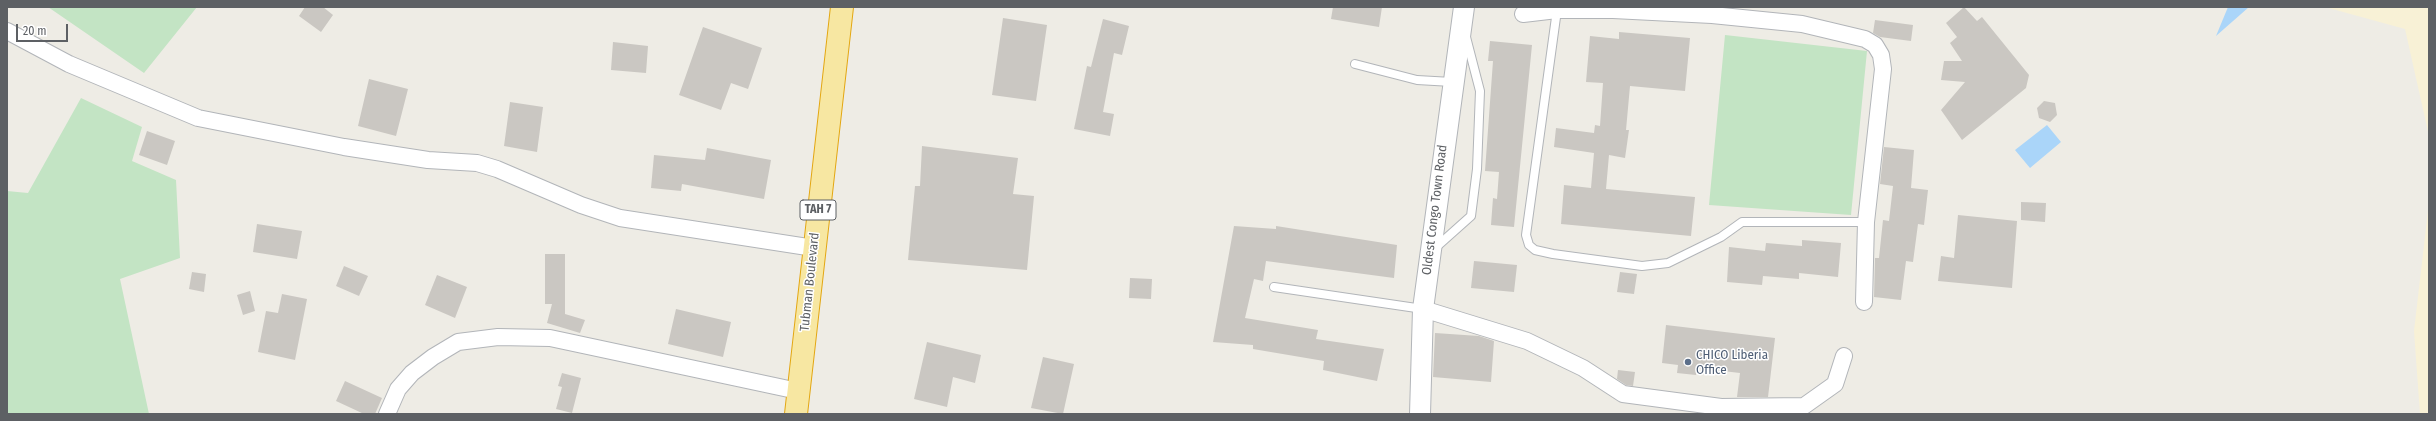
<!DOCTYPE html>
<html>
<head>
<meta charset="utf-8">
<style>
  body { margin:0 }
  #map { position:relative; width:2436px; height:421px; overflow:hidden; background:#eeece5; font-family:"Fira Sans Condensed",sans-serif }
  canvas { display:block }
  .frame { position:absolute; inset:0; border:8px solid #5d6064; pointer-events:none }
  .scale { position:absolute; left:16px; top:24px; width:52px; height:18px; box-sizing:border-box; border:2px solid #5d6064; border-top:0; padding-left:5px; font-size:12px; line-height:14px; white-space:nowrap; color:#5d6064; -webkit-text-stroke:3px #fff; paint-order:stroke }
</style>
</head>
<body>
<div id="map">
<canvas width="2436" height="421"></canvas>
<div class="frame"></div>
<div class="scale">20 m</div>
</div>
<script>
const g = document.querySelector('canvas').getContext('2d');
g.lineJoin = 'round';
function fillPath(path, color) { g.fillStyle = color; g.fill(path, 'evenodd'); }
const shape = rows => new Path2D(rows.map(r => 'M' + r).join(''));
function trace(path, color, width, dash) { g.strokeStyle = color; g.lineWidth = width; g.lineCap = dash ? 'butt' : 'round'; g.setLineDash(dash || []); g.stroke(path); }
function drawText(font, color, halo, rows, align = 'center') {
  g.font = font + ' "Fira Sans Condensed",sans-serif'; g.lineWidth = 3; g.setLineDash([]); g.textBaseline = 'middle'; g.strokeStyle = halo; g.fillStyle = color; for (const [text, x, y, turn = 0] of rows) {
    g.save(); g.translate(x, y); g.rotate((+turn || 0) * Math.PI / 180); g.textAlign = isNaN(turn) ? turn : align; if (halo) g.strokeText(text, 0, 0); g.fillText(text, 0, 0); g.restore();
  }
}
fillPath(shape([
  [48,7,197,7,144,73],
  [1725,35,1867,51,1851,215,1709,205],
  [81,98,142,127,132,161,176,180,180,258,120,279,149,414,7,414,7,191,28,193]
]), '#c3e4c4');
fillPath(shape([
  [2325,7,2429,7,2429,136,2405,29],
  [2429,202,2429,414,2420,414,2414,331]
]), '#f8f1d6');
fillPath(shape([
  [2228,7,2249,7,2216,36],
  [2047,125,2061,142,2030,168,2015,150]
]), '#aad5f9');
fillPath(shape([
  [305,7,323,7,333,15,321,32,299,16],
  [1333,7,1382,7,1379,27,1331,19],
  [1964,7,1977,21,1982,17,2029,75,2026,88,1962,140,1941,110,1965,82,1941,80,1944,61,1962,61,1950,43,1957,37,1946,23],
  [1003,18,1047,25,1036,101,992,95],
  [1103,19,1129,26,1122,55,1114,53,1103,112,1114,114,1110,136,1074,129,1087,66,1091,67],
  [1875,20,1913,25,1911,41,1880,37,1873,33],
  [703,27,762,48,748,89,731,83,721,110,679,95],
  [1619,32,1690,38,1685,91,1630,86,1626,130,1629,130,1625,158,1609,155,1606,189,1695,197,1691,236,1561,224,1564,185,1591,188,1594,153,1554,147,1556,128,1594,133,1595,125,1600,126,1603,83,1586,82,1590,36,1619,39],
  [1490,41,1532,45,1514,227,1491,225,1493,198,1497,199,1499,172,1485,171,1493,61,1488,61],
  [613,42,648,46,646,73,611,70],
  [369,79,408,89,396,136,358,126],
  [2044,101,2055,103,2057,115,2050,122,2039,118,2037,108],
  [510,102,543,107,537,152,504,146],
  [147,131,175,141,167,165,139,155],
  [922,146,1018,158,1013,194,1034,196,1027,270,908,260,915,186,920,186],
  [1884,147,1914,150,1911,188,1928,190,1924,225,1918,224,1913,262,1906,261,1901,300,1874,297,1875,258,1879,258,1883,220,1889,221,1893,186,1880,184],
  [707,148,771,160,764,199,682,184,681,191,651,188,654,155,705,160],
  [2021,202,2046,203,2045,222,2021,220],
  [1958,215,2017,221,2012,288,1938,281,1941,256,1954,258],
  [257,224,302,231,297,259,253,252],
  [1234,226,1276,229,1276,226,1397,245,1394,278,1266,261,1263,281,1254,279,1245,318,1318,330,1316,339,1384,349,1377,381,1323,370,1324,361,1253,349,1253,345,1213,342],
  [1802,240,1841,243,1838,277,1799,273,1799,279,1763,276,1762,285,1727,282,1729,247,1765,251,1766,243,1802,246],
  [545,254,565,254,565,314,585,320,580,333,547,323,552,304,545,304],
  [1474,261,1517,265,1514,292,1471,288],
  [344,266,368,276,359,296,336,286],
  [192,272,206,274,204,292,189,289],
  [1620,272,1637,274,1634,294,1617,292],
  [437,275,467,287,455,318,425,305],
  [1130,278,1152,279,1151,299,1129,298],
  [250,291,255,311,243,315,237,295],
  [282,294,307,299,295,360,258,352,266,311,278,313],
  [676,309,731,322,723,357,668,344],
  [1666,325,1775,338,1768,397,1737,397,1740,373,1697,368,1696,375,1677,373,1678,365,1662,363],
  [1435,333,1479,336,1494,341,1491,382,1433,377],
  [927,342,981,355,975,383,953,377,947,407,914,399],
  [1043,357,1074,364,1063,414,1031,408],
  [1618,370,1635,372,1633,386,1626,385,1617,379],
  [562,373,581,378,572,413,556,409,562,387,558,386],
  [345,381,382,398,375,414,364,414,336,401]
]), '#cac7c2');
const service = shape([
  [1557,10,1526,235,1529,245,1535,250,1553,254,1642,266,1668,263,1721,237,1742,222,1866,222],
  [1355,64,1417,80,1452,82],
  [1434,249,1471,216,1477,169,1480,91,1466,37],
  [1274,287,1423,309]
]);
const minor = shape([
  [1523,14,1557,10,1613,10,1712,15,1802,24,1865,39,1875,45,1881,55,1883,69,1866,222,1864,302],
  [7,31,69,64,198,118,344,147,428,160,477,163,497,169,581,205,620,218,814,248],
  [1423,309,1527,341,1583,368,1623,394,1721,407,1804,406,1835,384,1844,356],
  [387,414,398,389,412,373,433,357,458,342,498,337,550,338,798,391]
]);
const tertiary = shape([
  [1420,414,1423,309,1464,7]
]);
const trunk = shape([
  [796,414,842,7]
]);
trace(service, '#b2b5b9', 10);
trace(minor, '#b2b5b9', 18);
trace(tertiary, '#b2b5b9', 22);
trace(trunk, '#e3a610', 24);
trace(service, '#fff', 8);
trace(minor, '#fff', 16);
trace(tertiary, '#fff', 20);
trace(trunk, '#f7e7a2', 22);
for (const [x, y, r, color] of [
  [1688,362,4,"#5c6f8a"]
]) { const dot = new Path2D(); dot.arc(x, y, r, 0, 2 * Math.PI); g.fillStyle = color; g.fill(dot); trace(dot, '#fff', 1.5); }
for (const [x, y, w] of [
  [818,210,36]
]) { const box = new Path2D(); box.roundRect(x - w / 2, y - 10, w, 20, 3); g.fillStyle = '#fff'; g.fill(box); trace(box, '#5d6064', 1); }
drawText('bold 12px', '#5d6064', null, [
  ["TAH 7",818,210]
]);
drawText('13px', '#5d6064', '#fff', [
  ["Oldest Congo Town Road",1435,210,-83],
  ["Tubman Boulevard",810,282,-84]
]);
drawText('13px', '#4e5e75', '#fff', [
  ["CHICO Liberia",1696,355],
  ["Office",1696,370]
], 'left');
</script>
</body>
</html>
